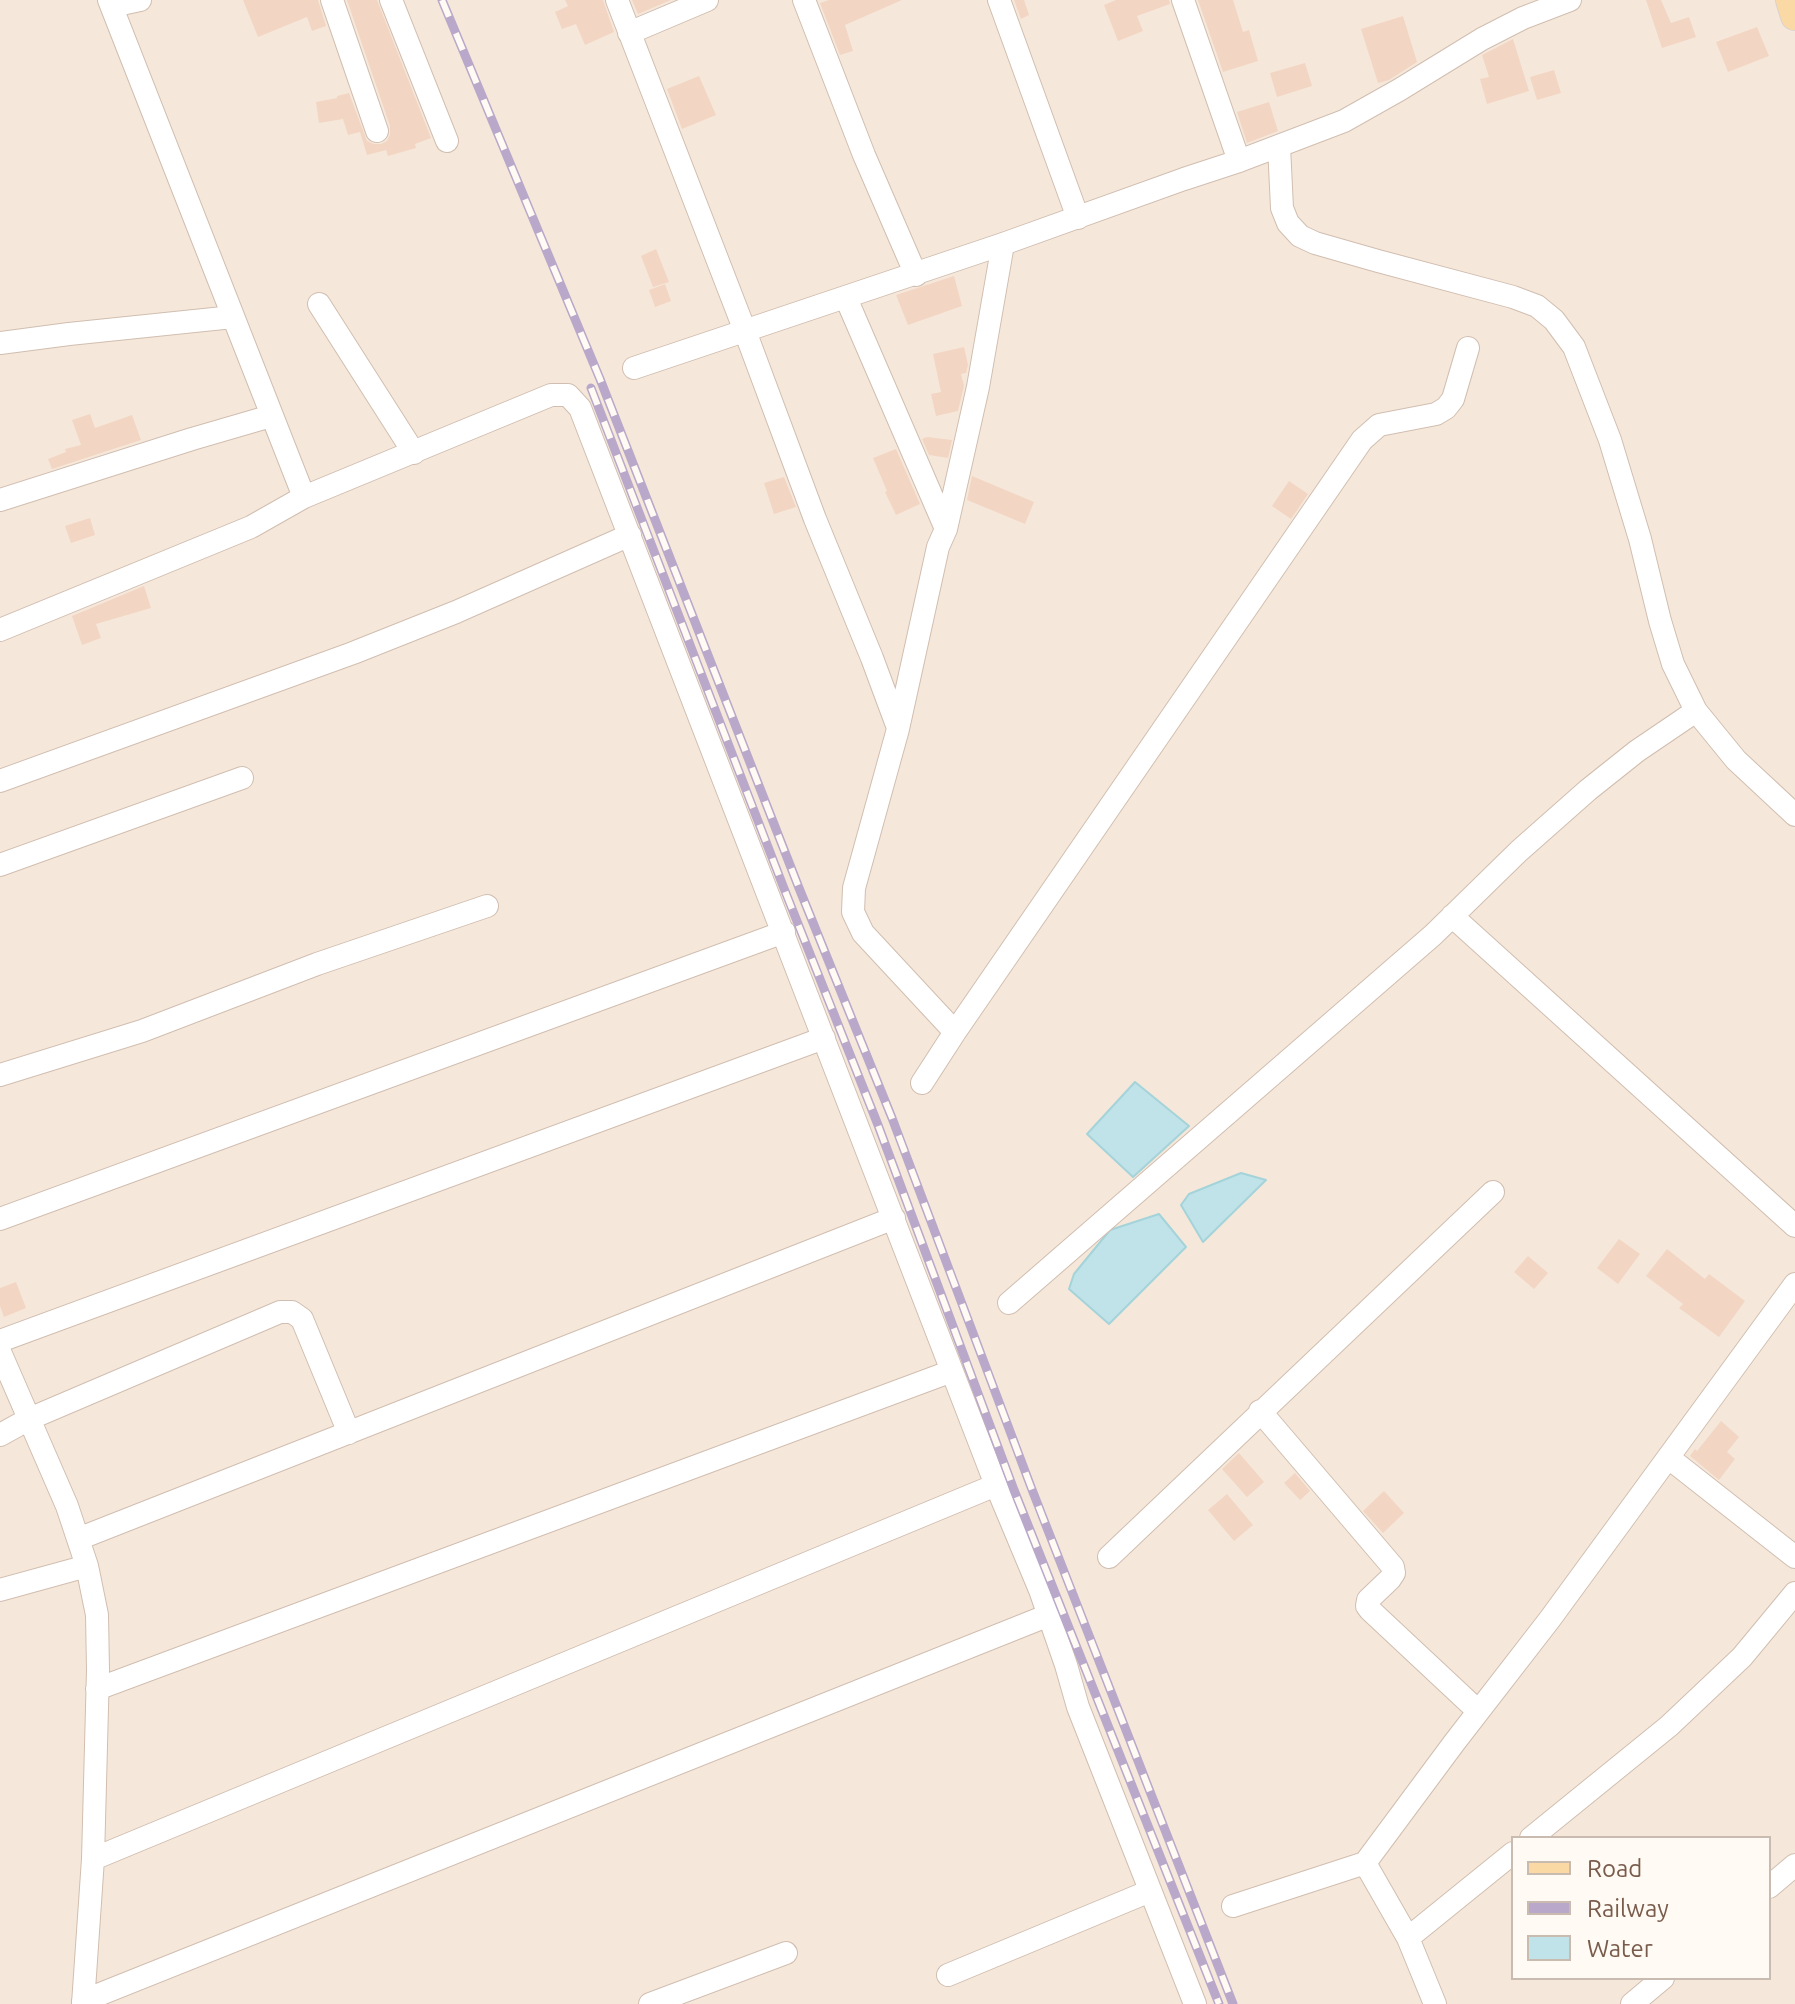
<!DOCTYPE html>
<html>
<head>
<meta charset="utf-8">
<style>
  body { margin:0 }
  #map { position:relative; width:1795px; height:2004px; overflow:hidden; background:#fdf6ec; font-family:Ubuntu,sans-serif }
  canvas { display:block }
  .legend { position:absolute; left:1511px; top:1836px; width:260px; height:144px; box-sizing:border-box; background:#fffaf3; border:2px solid #cabbb1; margin:0; padding:10px 14px; list-style:none; font-size:24px; color:#7a5c4d }
  .legend li { display:flex; align-items:center; gap:16px; height:40px }
  .legend b { width:40px; border:2px solid #cabbb1 }
</style>
</head>
<body>
<div id="map">
<canvas width="1795" height="2004"></canvas>
<ul class="legend">
<li><b style="height:10px;background:#fbd9a5"></b>Road</li>
<li><b style="height:10px;background:#b9a8c9"></b>Railway</li>
<li><b style="height:22px;background:#bfe3e8"></b>Water</li>
</ul>
</div>
<script>
const g = document.querySelector('canvas').getContext('2d');
g.lineJoin = 'round';
function fillPath(path, color) { g.fillStyle = color; g.fill(path, 'evenodd'); }
const shape = rows => new Path2D(rows.map(r => 'M' + r).join(''));
function trace(path, color, width, dash) { g.strokeStyle = color; g.lineWidth = width; g.lineCap = dash ? 'butt' : 'round'; g.setLineDash(dash || []); g.stroke(path); }
fillPath(shape([
  [0,0,1795,0,1795,2004,0,2004],
  [1513,1838,1769,1838,1769,1978,1513,1978]
]), '#f5e8da');
const water = shape([
  [1135,1082,1189,1126,1133,1177,1087,1134,1135,1082],
  [1241,1173,1266,1180,1203,1242,1181,1205,1189,1194,1241,1173],
  [1159,1214,1186,1247,1109,1324,1069,1289,1074,1274,1110,1230,1159,1214]
]);
fillPath(water, '#bfe3e8');
trace(water, '#a5d3da', 2);
fillPath(shape([
  [243,0,318,0,326,26,312,31,307,17,258,37],
  [347,0,377,0,431,138,415,144,416,148,388,156,386,150,367,155,360,132,348,135,343,119,319,123,316,102,337,98,337,96,349,93,367,141,374,144,381,144,387,141,390,134,390,126],
  [565,0,603,0,614,32,585,45,576,24,562,29,555,12,568,6],
  [632,0,671,0,638,14],
  [829,0,902,0,845,25,853,51,840,55,820,3],
  [1014,0,1024,0,1029,15,1021,19],
  [1116,0,1169,0,1170,4,1137,16,1143,31,1118,41,1104,5],
  [1198,0,1233,0,1243,32,1249,30,1258,61,1223,72],
  [1646,0,1661,0,1671,23,1689,17,1696,37,1662,48],
  [1403,16,1417,62,1389,80,1378,83,1361,29],
  [1757,27,1769,56,1728,72,1716,42],
  [1513,39,1529,91,1487,104,1480,79,1489,77,1482,55],
  [1305,63,1312,86,1277,97,1270,73],
  [1554,70,1561,93,1537,100,1530,77],
  [699,76,716,115,682,129,667,89],
  [1269,102,1278,131,1247,143,1237,112],
  [656,249,669,282,653,287,641,256],
  [954,276,962,306,908,325,896,295],
  [665,284,671,301,655,307,649,290],
  [964,347,968,365,966,373,961,374,964,386,958,411,936,416,931,394,941,392,933,354],
  [90,414,95,428,132,415,141,440,52,469,48,459,66,452,65,449,81,445,72,420],
  [927,437,952,440,948,458,929,455,922,439],
  [896,449,920,504,896,515,885,492,887,491,873,458],
  [972,476,1034,502,1025,524,967,500],
  [784,477,796,507,774,514,764,483],
  [1289,481,1308,494,1291,519,1272,506],
  [90,518,95,535,71,543,65,526],
  [144,586,151,608,96,624,101,638,82,645,72,616],
  [1619,1239,1640,1254,1618,1284,1597,1268],
  [1667,1249,1705,1279,1709,1274,1745,1301,1719,1337,1679,1308,1683,1304,1646,1276],
  [1528,1256,1548,1273,1534,1289,1514,1272],
  [16,1282,26,1308,4,1317,0,1306,0,1288],
  [1721,1421,1739,1437,1727,1452,1735,1459,1719,1480,1690,1456,1695,1449,1697,1451],
  [1239,1453,1264,1482,1247,1497,1222,1469],
  [1295,1473,1310,1491,1300,1500,1284,1483],
  [1384,1491,1404,1513,1383,1533,1363,1511],
  [1227,1494,1253,1525,1234,1541,1208,1510]
]), '#f3d5c3');
const minor = shape([
  [109,0,304,497,551,395,568,395,580,408,996,1485,1040,1590,1066,1665,1078,1707,1195,2004],
  [332,0,377,131],
  [391,0,447,141],
  [617,0,745,331,815,519,872,658,898,728],
  [804,0,864,155,916,275],
  [999,0,1078,218],
  [1183,0,1239,161],
  [112,6,140,0],
  [629,33,707,0],
  [1279,146,1282,208,1288,223,1300,236,1315,243,1378,261,1513,297,1537,306,1554,320,1574,347,1610,440,1640,539,1660,621,1673,664,1696,711,1736,760,1795,815],
  [846,298,946,529],
  [319,304,414,453],
  [0,343,69,334,233,317],
  [634,368,1003,244,1184,179,1239,161,1344,121,1399,90,1482,39,1523,18,1570,0],
  [0,500,192,439,271,416],
  [0,630,251,527,304,497],
  [0,781,353,653,456,612,630,535],
  [0,865,242,778],
  [1452,916,1795,1226],
  [955,1032,863,933,853,912,854,888,898,729,938,547,946,529,978,387,1003,244],
  [0,1075,142,1031,317,964,487,906],
  [922,1083,955,1032,1362,440,1379,425,1436,414,1446,408,1453,399,1468,348],
  [0,1219,784,932],
  [1009,1303,1433,935,1519,851,1588,790,1637,751,1696,711],
  [0,1341,824,1038],
  [0,1352,67,1506,87,1566,97,1615,98,1670,93,1859,83,2004],
  [1260,1411,1393,1567,1394,1573,1390,1579,1368,1600,1367,1606,1370,1610,1478,1711],
  [0,1435,29,1419,280,1312,292,1312,302,1319,349,1433],
  [1669,1458,1795,1557],
  [78,1539,894,1218],
  [1109,1557,1493,1192],
  [0,1590,87,1566],
  [97,1689,952,1371],
  [1531,1838,1669,1726,1742,1657,1795,1593],
  [93,1859,996,1485],
  [1365,1863,1408,1938,1435,2004],
  [1769,1887,1795,1865],
  [1233,1906,1365,1863,1454,1743,1550,1619,1795,1284],
  [1408,1938,1513,1853],
  [948,1975,1150,1891],
  [83,2001,1049,1615],
  [650,2004,786,1953],
  [1632,2004,1663,1978]
]);
const major = shape([
  [1790,0,1795,16]
]);
trace(minor, '#d1beb0', 24);
trace(major, '#dad1cd', 30);
trace(minor, '#fff', 22);
trace(major, '#fbd9a5', 28);
const rail = shape([
  [442,0,600,379,799,888,892,1118,1031,1487,1233,2004],
  [591,388,785,891,878,1125,1014,1490,1219,2004]
]);
trace(rail, '#b9a8c9', 9);
trace(rail, '#fffaf3', 6, [18]);
</script>
</body>
</html>
